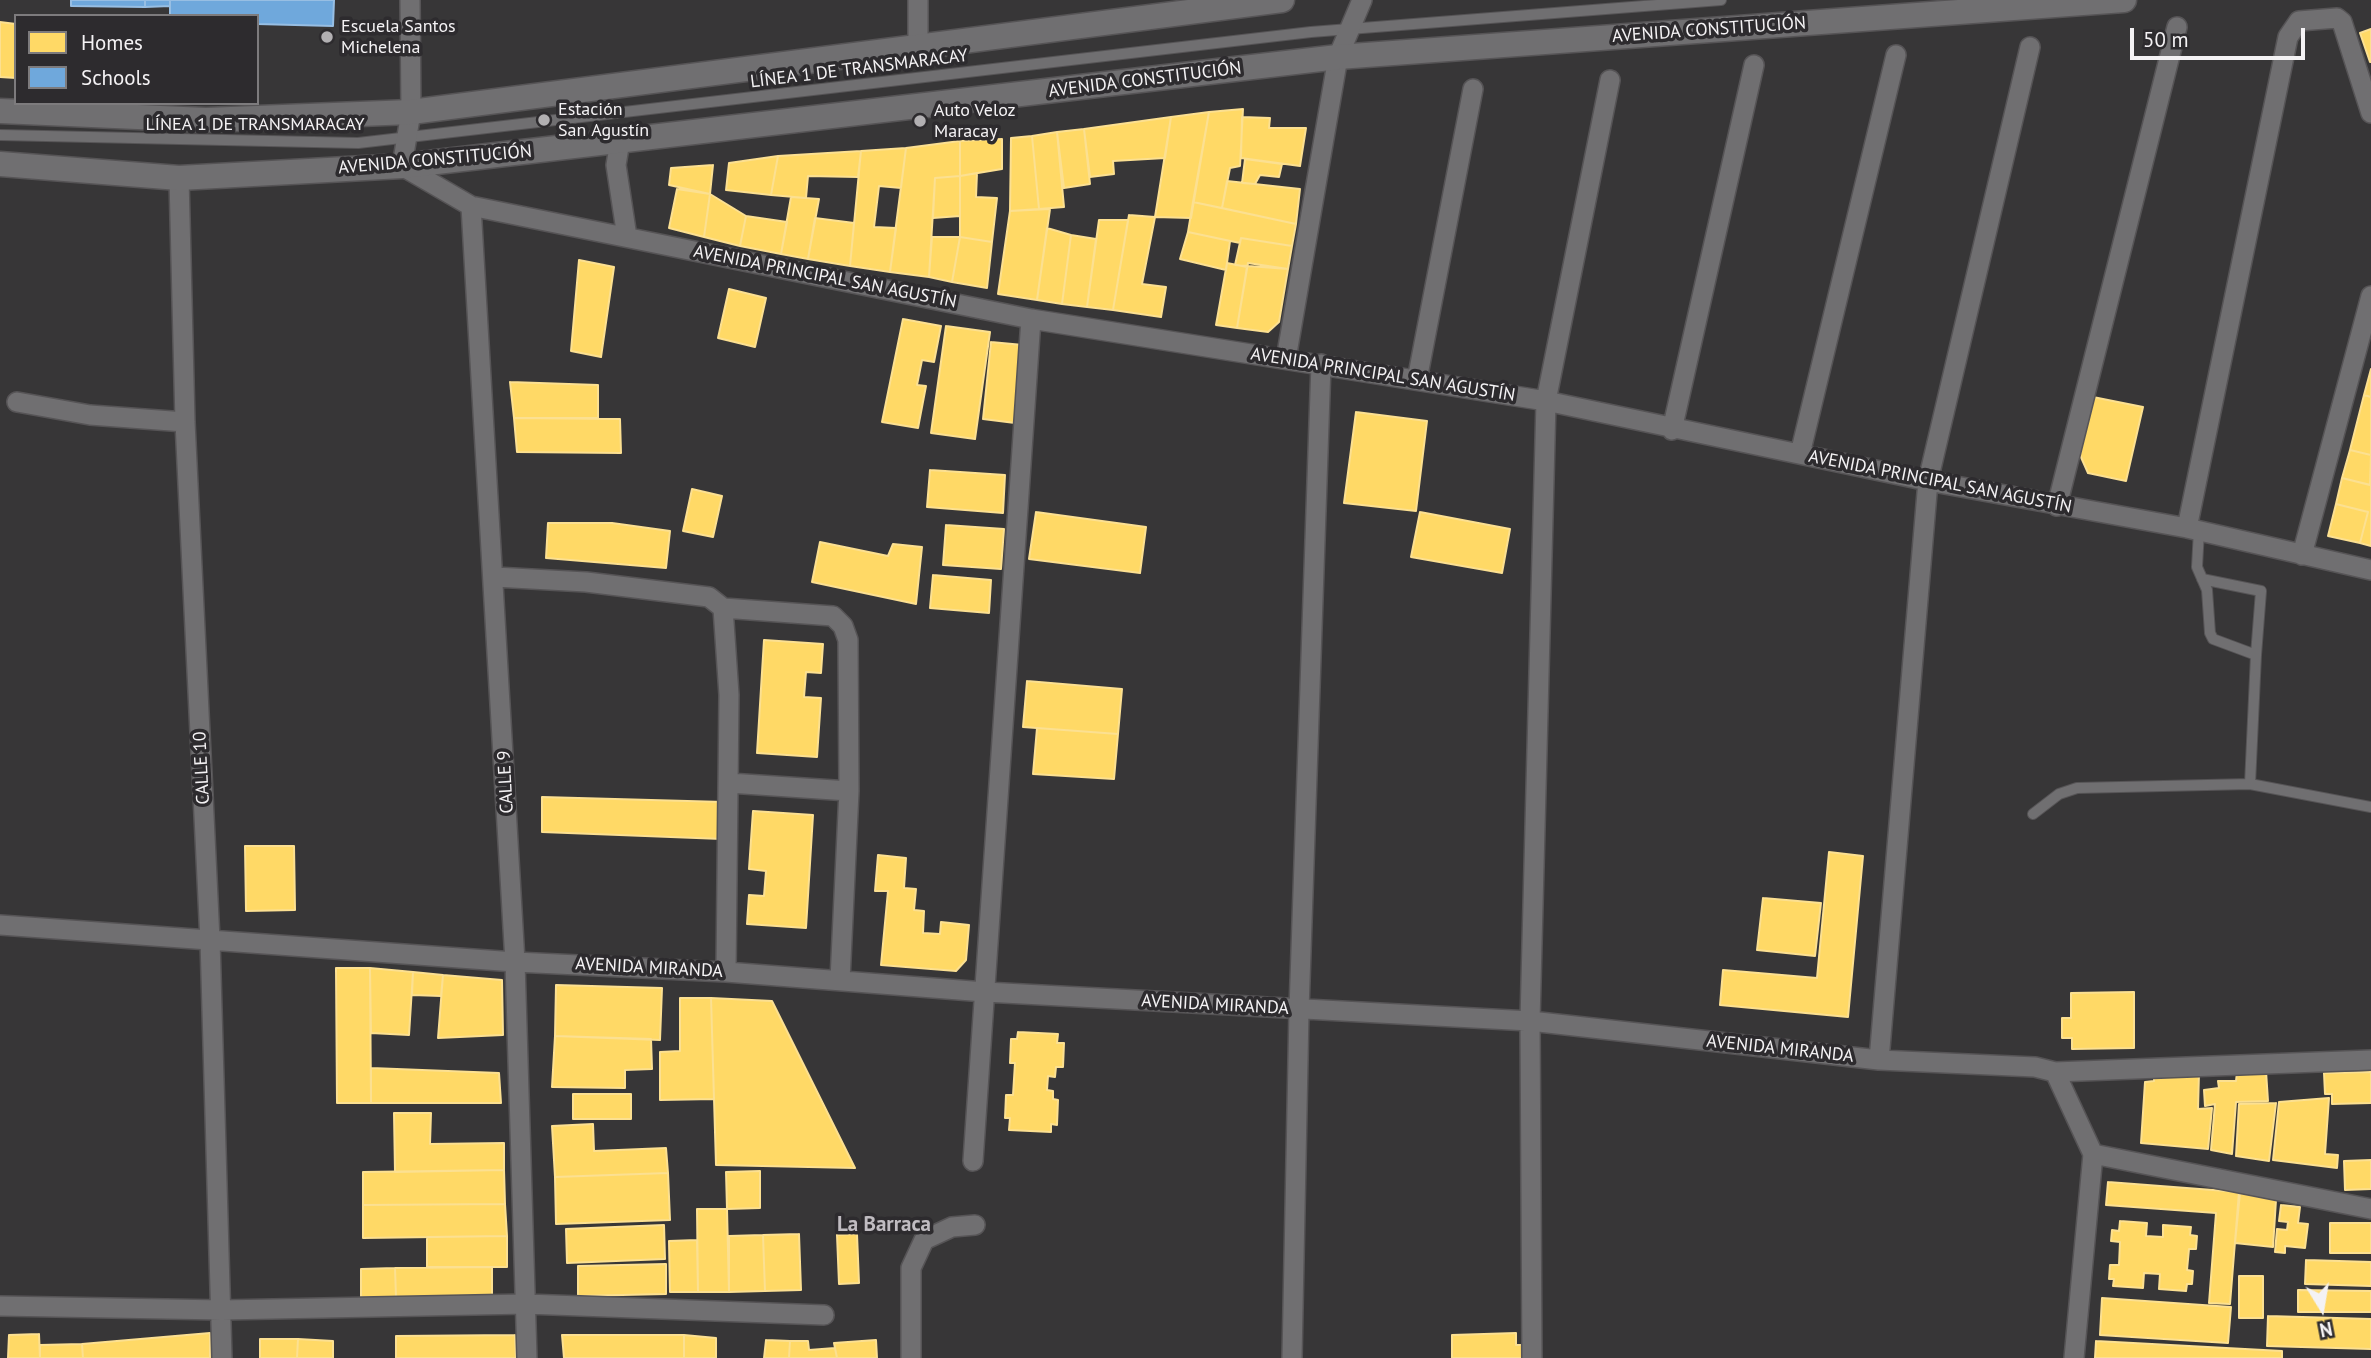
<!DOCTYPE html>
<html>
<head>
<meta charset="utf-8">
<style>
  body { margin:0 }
  #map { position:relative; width:2371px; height:1358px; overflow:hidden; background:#373637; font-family:"PT Sans",sans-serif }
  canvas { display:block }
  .legend { position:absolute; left:14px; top:14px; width:245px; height:91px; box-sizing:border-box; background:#2d2b2e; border:2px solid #7d7b7d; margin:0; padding:9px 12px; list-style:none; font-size:21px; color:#f4f2f4 }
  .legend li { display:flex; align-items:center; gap:14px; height:35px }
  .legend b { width:35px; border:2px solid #7d7b7d }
  .north { position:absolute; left:2287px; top:1274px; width:70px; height:70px; -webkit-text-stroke:5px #2d2b2e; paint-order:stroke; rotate:169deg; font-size:19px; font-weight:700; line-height:28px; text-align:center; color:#f4f2f4 }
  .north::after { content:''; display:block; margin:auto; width:24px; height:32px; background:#f4f2f4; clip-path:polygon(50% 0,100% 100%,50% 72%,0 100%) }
  .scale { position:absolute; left:2130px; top:28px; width:175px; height:32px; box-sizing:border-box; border:4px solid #f4f2f4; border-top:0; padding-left:9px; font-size:21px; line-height:24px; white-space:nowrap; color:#f4f2f4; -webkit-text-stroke:5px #2d2b2e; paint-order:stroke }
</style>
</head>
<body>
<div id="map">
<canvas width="2371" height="1358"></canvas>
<ul class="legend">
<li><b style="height:19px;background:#ffd966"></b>Homes</li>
<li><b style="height:19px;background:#6fa8dc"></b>Schools</li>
</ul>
<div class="north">N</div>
<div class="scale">50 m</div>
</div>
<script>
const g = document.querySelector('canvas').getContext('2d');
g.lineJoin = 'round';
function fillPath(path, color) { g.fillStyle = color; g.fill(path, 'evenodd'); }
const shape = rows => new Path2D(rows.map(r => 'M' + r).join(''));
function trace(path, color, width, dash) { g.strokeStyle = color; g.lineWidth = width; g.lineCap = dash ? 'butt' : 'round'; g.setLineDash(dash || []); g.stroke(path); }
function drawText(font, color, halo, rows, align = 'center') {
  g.font = font + ' "PT Sans",sans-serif'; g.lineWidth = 7; g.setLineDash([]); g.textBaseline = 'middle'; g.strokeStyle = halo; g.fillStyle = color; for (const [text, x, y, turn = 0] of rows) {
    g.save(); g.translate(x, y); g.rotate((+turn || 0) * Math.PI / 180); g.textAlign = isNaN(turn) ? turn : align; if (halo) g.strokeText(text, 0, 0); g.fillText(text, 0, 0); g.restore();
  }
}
const homes = shape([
  [0,22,16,24,16,78,0,77,0,22],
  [2371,29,2371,62,2370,62,2360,33,2371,29],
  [1243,109,1240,166,1230,168,1222,208,1193,202,1209,112,1243,109],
  [1209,112,1191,218,1155,217,1171,117,1209,112],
  [1171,117,1165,158,1113,161,1114,174,1090,177,1084,129,1171,117],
  [1242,117,1270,118,1269,128,1306,128,1300,166,1241,158,1242,117],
  [1084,129,1090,184,1064,188,1057,132,1084,129],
  [1057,132,1064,207,1039,209,1032,136,1057,132],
  [1032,136,1039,209,1010,211,1011,138,1032,136],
  [1002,139,1002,169,960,176,960,141,1002,139],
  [960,141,960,176,935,178,929,277,890,272,906,148,960,141],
  [906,148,901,188,879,186,874,227,896,228,890,272,850,266,861,151,906,148],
  [861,151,858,177,808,176,806,198,771,195,778,156,861,151],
  [778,156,771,195,726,190,729,163,778,156],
  [1245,159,1282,164,1279,177,1260,175,1255,184,1242,183,1245,159],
  [713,165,710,194,669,185,671,168,713,165],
  [977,173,976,197,997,198,992,242,960,237,960,176,977,173],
  [960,176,960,216,933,218,935,178,960,176],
  [1227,181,1300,189,1296,224,1222,208,1227,181],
  [677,189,710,194,704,237,669,228,677,189],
  [710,194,746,216,740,246,704,237,710,194],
  [791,197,819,199,808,259,781,254,791,197],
  [1193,202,1296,224,1292,246,1241,238,1240,243,1188,232,1193,202],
  [1050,209,1037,300,998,294,1010,211,1050,209],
  [1129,215,1155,217,1142,284,1166,287,1161,317,1113,310,1129,215],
  [746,216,787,222,781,254,740,246,746,216],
  [815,218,854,223,850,266,808,259,815,218],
  [1099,220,1128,220,1113,310,1087,307,1099,220],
  [1047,228,1071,235,1062,304,1037,300,1047,228],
  [1188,232,1230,241,1226,270,1180,259,1188,232],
  [1071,235,1096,239,1087,307,1062,304,1071,235],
  [932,237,960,237,952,282,929,277,932,237],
  [960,237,992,242,987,288,952,282,960,237],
  [1241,238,1292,246,1288,269,1235,265,1241,238],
  [579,260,614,267,601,357,571,351,579,260],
  [1227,263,1247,267,1237,328,1216,325,1227,263],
  [1248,263,1288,269,1279,322,1268,332,1237,328,1248,263],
  [729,289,766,298,755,347,718,338,729,289],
  [903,319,941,326,934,362,922,360,917,385,926,386,918,428,882,422,903,319],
  [946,326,990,332,975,439,931,433,946,326],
  [991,342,1023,345,1015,423,983,419,991,342],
  [2371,369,2371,397,2364,395,2371,369],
  [510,382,598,385,598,418,514,418,510,382],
  [2364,395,2371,397,2371,455,2350,450,2364,395],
  [2093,397,2143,407,2126,481,2088,473,2080,455,2093,397],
  [1356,412,1427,421,1416,511,1344,503,1356,412],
  [514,418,620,419,621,453,517,452,514,418],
  [2350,450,2371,455,2370,485,2342,478,2350,450],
  [930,470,1005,475,1003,513,927,507,930,470],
  [2342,478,2371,485,2371,546,2360,543,2368,512,2336,504,2342,478],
  [692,489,722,496,713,537,683,531,692,489],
  [2336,504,2368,512,2360,543,2328,536,2336,504],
  [1036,512,1146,527,1140,573,1029,559,1036,512],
  [1420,512,1510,529,1502,573,1411,557,1420,512],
  [548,523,612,523,670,531,666,568,546,558,548,523],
  [946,525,1004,529,1001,569,943,565,946,525],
  [820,542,888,556,893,544,922,547,916,604,812,582,820,542],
  [933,575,991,580,989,613,930,608,933,575],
  [764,640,823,644,821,673,806,672,804,697,821,698,817,757,757,753,764,640],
  [1027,681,1122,689,1118,734,1023,727,1027,681],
  [1037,728,1118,734,1114,779,1033,774,1037,728],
  [542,797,724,802,722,839,542,832,542,797],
  [753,811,813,815,806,928,747,924,749,895,764,896,766,871,749,869,753,811],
  [245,846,294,846,295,910,246,911,245,846],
  [1829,852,1863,856,1848,1017,1720,1005,1723,970,1817,978,1829,852],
  [878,855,906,858,904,888,916,889,914,910,924,911,923,933,940,934,941,922,969,925,966,960,956,971,881,965,888,891,875,891,878,855],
  [1763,898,1821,903,1815,956,1757,950,1763,898],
  [336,968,370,968,371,1103,337,1103,336,968],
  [370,968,413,972,409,1035,371,1033,370,968],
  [413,972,443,975,441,996,412,995,413,972],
  [443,975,502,980,503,1035,438,1038,443,975],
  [556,985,662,988,660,1040,555,1036,556,985],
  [2134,992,2134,1048,2072,1049,2072,1038,2062,1038,2062,1018,2071,1018,2071,993,2134,992],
  [680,998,711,998,714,1099,660,1100,660,1052,680,1051,680,998],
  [711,998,772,1001,855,1168,716,1165,711,998],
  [1018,1032,1058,1034,1057,1043,1064,1043,1063,1067,1056,1067,1055,1077,1048,1076,1047,1090,1053,1091,1053,1099,1058,1100,1057,1125,1051,1124,1051,1132,1009,1130,1010,1118,1005,1118,1006,1095,1013,1095,1015,1063,1010,1063,1011,1039,1017,1039,1018,1032],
  [555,1036,651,1039,652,1069,625,1070,625,1088,552,1087,555,1036],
  [371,1068,499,1073,501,1103,371,1103,371,1068],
  [2266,1071,2268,1101,2236,1102,2232,1154,2211,1150,2215,1104,2205,1106,2204,1090,2219,1088,2218,1081,2236,1081,2237,1072,2266,1071],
  [2371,1072,2371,1103,2332,1104,2332,1094,2325,1094,2324,1073,2371,1072],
  [2199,1073,2198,1109,2212,1108,2208,1149,2141,1143,2145,1082,2154,1081,2154,1075,2199,1073],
  [573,1094,631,1094,631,1119,573,1119,573,1094],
  [2329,1098,2325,1154,2338,1155,2337,1168,2273,1160,2279,1102,2329,1098],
  [2276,1103,2269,1161,2236,1156,2239,1104,2276,1103],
  [394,1113,431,1113,430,1144,504,1143,504,1170,395,1172,394,1113],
  [593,1124,594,1151,666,1148,668,1173,555,1177,552,1126,593,1124],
  [2371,1160,2371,1189,2345,1190,2344,1161,2371,1160],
  [504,1170,505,1204,363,1205,363,1172,504,1170],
  [760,1171,760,1208,727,1209,726,1172,760,1171],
  [668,1173,670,1220,556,1224,555,1177,668,1173],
  [2108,1182,2239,1192,2230,1304,2209,1303,2216,1213,2106,1205,2108,1182],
  [2240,1193,2276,1200,2273,1247,2235,1243,2240,1193],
  [505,1204,507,1236,363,1238,363,1205,505,1204],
  [2281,1205,2300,1207,2298,1223,2308,1224,2305,1248,2285,1246,2285,1253,2275,1252,2277,1229,2287,1230,2288,1222,2279,1221,2281,1205],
  [697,1209,727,1209,729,1292,698,1292,697,1209],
  [2120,1221,2147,1223,2146,1236,2163,1237,2163,1225,2191,1227,2190,1235,2197,1236,2196,1249,2189,1249,2187,1270,2193,1271,2192,1284,2187,1284,2186,1291,2159,1289,2160,1274,2144,1273,2143,1288,2113,1286,2114,1279,2109,1279,2110,1265,2119,1265,2120,1242,2111,1241,2112,1230,2119,1231,2120,1221],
  [2330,1223,2371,1223,2371,1253,2330,1253,2330,1223],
  [664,1225,665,1259,567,1263,566,1229,664,1225],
  [799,1234,801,1290,765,1291,763,1235,799,1234],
  [857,1234,859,1283,839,1284,837,1235,857,1234],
  [763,1235,765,1291,729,1292,729,1236,763,1235],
  [507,1236,507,1267,427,1267,427,1237,507,1236],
  [697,1240,698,1292,670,1292,669,1241,697,1240],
  [2306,1260,2371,1262,2371,1286,2305,1284,2306,1260],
  [666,1264,666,1294,578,1296,578,1266,666,1264],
  [492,1267,492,1296,396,1297,395,1268,492,1267],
  [395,1268,396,1297,361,1297,361,1269,395,1268],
  [2239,1276,2263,1276,2263,1318,2239,1318,2239,1276],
  [2298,1290,2371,1291,2371,1312,2298,1312,2298,1290],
  [2102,1298,2231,1307,2228,1343,2100,1335,2102,1298],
  [2268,1316,2371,1319,2371,1349,2267,1346,2268,1316],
  [210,1333,210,1358,83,1358,82,1344,210,1333],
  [1516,1333,1516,1345,1526,1345,1526,1358,1452,1358,1452,1335,1516,1333],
  [39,1334,40,1358,8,1358,9,1335,39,1334],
  [515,1335,516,1358,396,1358,396,1336,515,1335],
  [562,1335,684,1335,684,1358,564,1358,562,1335],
  [684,1335,716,1338,716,1358,684,1358,684,1335],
  [260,1339,298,1339,297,1358,260,1358,260,1339],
  [298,1339,333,1341,333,1358,297,1358,298,1339],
  [766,1340,790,1341,789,1358,764,1358,766,1340],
  [876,1340,877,1358,837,1358,834,1343,876,1340],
  [790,1341,808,1341,809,1350,835,1348,837,1358,789,1358,790,1341],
  [2096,1341,2282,1351,2282,1358,2095,1358,2096,1341],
  [82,1344,83,1358,40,1358,40,1345,82,1344]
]);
fillPath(homes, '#ffd966');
trace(homes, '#fce091', 2);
const schools = shape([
  [71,0,145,0,145,7,71,6,71,0],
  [145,0,170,0,170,6,145,7,145,0],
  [170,0,334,0,333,26,257,24,257,16,170,16,170,0]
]);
fillPath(schools, '#6fa8dc');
trace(schools, '#97bee3', 2);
const service = shape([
  [0,135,358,143,1311,32,1721,0],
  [2202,579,2261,591,2256,655],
  [2250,784,2371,807],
  [2033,814,2059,794,2077,788,2250,784,2256,655,2213,639,2210,633,2207,590,2197,567,2199,530]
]);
const minor = shape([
  [410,0,411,112,402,166,471,206,1031,319,1546,401,1928,481,2187,528,2371,570],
  [918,0,918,45],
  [620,141,616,165,627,237],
  [179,178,185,422,210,940,222,1358],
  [471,206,515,962,527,1358],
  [1286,359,1338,57,1362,0],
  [1417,380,1473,89],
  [17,402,90,415,185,422],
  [1672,430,1754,65],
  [1800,454,1896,55],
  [2057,506,2177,27],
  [2187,528,2288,37,2299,21,2337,18,2342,22,2371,113],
  [2302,555,2371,296],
  [495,577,586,582,709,597,723,608,729,695,726,972],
  [723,608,833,616,843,626,848,640,849,791,840,980],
  [729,783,849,791],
  [0,925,515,962,726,972,985,992,1530,1021,1879,1060,2035,1067,2055,1072,2093,1154,2371,1209],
  [1879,1060,1928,481,2030,47],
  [2055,1072,2371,1060],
  [973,1161,1031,319],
  [0,1306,222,1310,526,1304,824,1315],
  [911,1358,911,1268,924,1240,952,1227,975,1225],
  [1292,1358,1299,1010,1321,364],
  [1532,1358,1530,1021,1546,401,1610,80],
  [2074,1358,2093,1154]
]);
const tertiary = shape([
  [0,111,206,120,411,112,1282,0],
  [0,164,179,178,402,166,1338,57,2124,0]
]);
trace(service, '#565456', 12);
trace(minor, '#565456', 22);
trace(tertiary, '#565456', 27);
trace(service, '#706f71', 10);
trace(minor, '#706f71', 19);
trace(tertiary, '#706f71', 24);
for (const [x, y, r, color] of [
  [327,37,7,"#b2b0b2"],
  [544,120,7,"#b2b0b2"],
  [920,121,7,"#b2b0b2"]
]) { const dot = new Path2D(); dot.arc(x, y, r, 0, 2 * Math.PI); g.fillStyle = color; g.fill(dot); trace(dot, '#2d2b2e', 2.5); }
drawText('18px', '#f4f2f4', '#2d2b2e', [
  ["Escuela Santos",341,27],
  ["Michelena",341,48],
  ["Estación",558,110],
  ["San Agustín",558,131],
  ["Auto Veloz",934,111],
  ["Maracay",934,132]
], 'left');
drawText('18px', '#f4f2f4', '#2d2b2e', [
  ["AVENIDA CONSTITUCIÓN",1709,30,-4],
  ["LÍNEA 1 DE TRANSMARACAY",859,69,-7],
  ["AVENIDA CONSTITUCIÓN",1145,80,-7],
  ["LÍNEA 1 DE TRANSMARACAY",255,125],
  ["AVENIDA CONSTITUCIÓN",435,160,-5],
  ["AVENIDA PRINCIPAL SAN AGUSTÍN",825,277,11],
  ["AVENIDA PRINCIPAL SAN AGUSTÍN",1383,375,9],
  ["AVENIDA PRINCIPAL SAN AGUSTÍN",1940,482,11],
  ["CALLE 10",202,768,-93],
  ["CALLE 9",506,782,-93],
  ["AVENIDA MIRANDA",649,968,3],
  ["AVENIDA MIRANDA",1215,1005,3],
  ["AVENIDA MIRANDA",1780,1049,6]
]);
drawText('bold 21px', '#c0bcc1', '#2d2b2e', [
  ["La Barraca",884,1225]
]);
</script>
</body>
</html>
